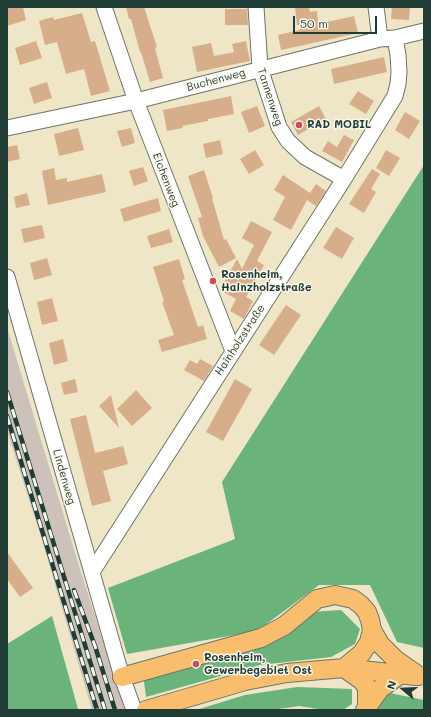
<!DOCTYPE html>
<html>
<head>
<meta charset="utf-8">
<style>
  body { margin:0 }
  #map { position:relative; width:431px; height:717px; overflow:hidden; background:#efe5c7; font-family:Mali,sans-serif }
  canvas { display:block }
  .frame { position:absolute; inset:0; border:8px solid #1f3d34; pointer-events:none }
  .north { position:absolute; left:383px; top:669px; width:40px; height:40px; -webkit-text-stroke:3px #fbf7ec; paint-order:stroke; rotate:289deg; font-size:11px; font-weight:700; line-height:16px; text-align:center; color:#1f3d34 }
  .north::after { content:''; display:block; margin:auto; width:14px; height:18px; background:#1f3d34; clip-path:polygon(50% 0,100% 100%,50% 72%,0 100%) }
  .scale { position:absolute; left:293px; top:16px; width:84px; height:18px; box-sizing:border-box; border:2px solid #1f3d34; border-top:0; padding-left:5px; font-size:12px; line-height:14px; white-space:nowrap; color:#1f3d34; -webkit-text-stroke:3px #fbf7ec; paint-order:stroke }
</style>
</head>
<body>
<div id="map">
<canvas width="431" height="717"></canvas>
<div class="frame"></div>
<div class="north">N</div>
<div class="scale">50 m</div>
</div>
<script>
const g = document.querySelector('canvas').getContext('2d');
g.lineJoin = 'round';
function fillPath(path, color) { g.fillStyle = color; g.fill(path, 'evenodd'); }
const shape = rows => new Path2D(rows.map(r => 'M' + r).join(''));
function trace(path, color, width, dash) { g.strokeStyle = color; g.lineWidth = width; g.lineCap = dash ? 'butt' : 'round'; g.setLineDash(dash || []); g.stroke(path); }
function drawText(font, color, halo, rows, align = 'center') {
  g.font = font + ' Mali,sans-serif'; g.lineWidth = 3; g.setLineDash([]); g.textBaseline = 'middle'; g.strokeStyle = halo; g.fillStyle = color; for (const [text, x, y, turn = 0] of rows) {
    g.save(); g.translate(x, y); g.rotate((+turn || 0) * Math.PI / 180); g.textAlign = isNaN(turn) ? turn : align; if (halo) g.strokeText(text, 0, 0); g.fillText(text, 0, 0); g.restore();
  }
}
fillPath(shape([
  [7,327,79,566,125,710,92,710,42,540,7,431]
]), '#cdc2b9');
fillPath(shape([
  [424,165,424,648,397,642,370,585,319,585,257,631,127,654,108,588,235,539,222,482],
  [341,610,360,629,355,644,331,657,260,665,146,697,144,681,172,668,310,612],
  [52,616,78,709,74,710,7,710,7,644],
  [297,687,352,689,352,704,343,710,325,710,299,706,272,710,196,710,245,695],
  [390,693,424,700,424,710,371,710]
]), '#6ab47b');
fillPath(shape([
  [7,7,23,7,26,20,7,26],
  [126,7,144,7,157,47,155,48,163,78,150,82,141,52,140,52,131,19,129,19],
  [295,7,309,7,310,12,317,11,318,24,354,16,358,33,281,50,278,35,300,30,300,25,297,25],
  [392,7,410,7,409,20,391,19],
  [225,9,247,9,248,25,225,25],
  [82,13,91,42,95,41,110,91,91,96,84,69,66,74,57,42,45,45,39,21,53,17,54,20],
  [36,41,42,58,20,65,15,48],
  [246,41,250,61,197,72,192,47,211,43,214,56,234,52,232,44],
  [384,57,387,72,334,84,331,69],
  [47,82,52,98,34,104,29,88],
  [358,91,374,101,366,114,349,104],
  [231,96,234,114,208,119,208,121,182,126,183,128,167,131,163,110],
  [257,106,265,126,249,133,241,112],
  [319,106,326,119,298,135,291,122],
  [405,112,420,121,409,139,395,130],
  [78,128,84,150,59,156,54,134],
  [131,128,135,143,122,147,117,131],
  [344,135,354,140,342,162,322,151,328,141,337,147],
  [220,140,223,154,206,158,203,144],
  [17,145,20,159,7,162,7,147],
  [255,150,264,165,249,174,240,159],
  [386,150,400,158,389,176,376,168],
  [143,167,148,181,134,186,129,171],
  [54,168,56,180,67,178,67,182,102,174,106,192,48,205,42,171],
  [372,169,380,174,371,189,376,192,364,213,349,204],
  [204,170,213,198,212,198,224,240,226,239,236,258,219,267,203,236,198,218,202,217,188,176],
  [283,175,310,193,316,184,326,191,316,206,307,200,291,230,273,220,285,197,274,190],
  [27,193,30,205,16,208,14,197],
  [158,198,161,211,124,222,120,209],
  [251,221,272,232,257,261,264,265,246,297,253,301,244,319,230,311,236,299,220,290,237,259,242,269,254,245,242,238],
  [42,225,45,238,24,243,21,229],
  [336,227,354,238,342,259,323,248],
  [169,229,173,242,151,248,147,236],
  [47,258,52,275,34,280,30,263],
  [179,259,185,279,182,280,198,327,203,325,207,339,162,352,158,340,174,335,162,302,164,301,153,267],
  [52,298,58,321,42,325,37,302],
  [286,305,301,315,274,355,259,345],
  [63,339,68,361,54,365,49,343],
  [200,359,213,366,204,381,184,370,190,360,197,364],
  [75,379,78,392,64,395,61,383],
  [235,379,252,389,223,441,206,432],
  [136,390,152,408,132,426,117,409],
  [111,395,119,428,99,406],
  [86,415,95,453,123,446,128,464,103,471,111,501,92,506,70,419],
  [7,552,33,588,20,597,7,579]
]), '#d6af8a');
const minor = shape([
  [104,7,136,101,233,351],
  [256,7,260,68,279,127,288,141,305,157,344,179],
  [376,7,380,39],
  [7,128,136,101,380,39,395,38,424,31],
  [7,277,122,677,134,710],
  [92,572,344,179,395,96,398,84,399,72,398,55,395,38]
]);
const major = shape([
  [344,668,361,680,367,687,367,708],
  [344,668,362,653,369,642,372,630],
  [122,677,261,638,284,626,317,599,335,595,353,599,361,605,367,612,370,620,372,630,380,644,396,660,419,676],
  [146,710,245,681,287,673,344,668,416,676],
  [365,710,380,689,401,674]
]);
trace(minor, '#687867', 17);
trace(major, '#687867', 20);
trace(minor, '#fff', 15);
trace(major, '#f9be6d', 18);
const rail = shape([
  [7,392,105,710],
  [7,416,97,710],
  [74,590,95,646,115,710]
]);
trace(rail, '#1f3d34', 4.5);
trace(rail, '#fbf7ec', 3, [9]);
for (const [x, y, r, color] of [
  [299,125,4,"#d1495b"],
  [213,281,4,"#d1495b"],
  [196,664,4,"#d1495b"]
]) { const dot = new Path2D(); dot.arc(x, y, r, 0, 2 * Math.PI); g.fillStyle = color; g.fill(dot); trace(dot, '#fbf7ec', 1.5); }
drawText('11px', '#1f3d34', '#fbf7ec', [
  ["Buchenweg",216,80,-15],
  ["Tannenweg",270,97,72],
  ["Eichenweg",166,180,69],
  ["Hainholzstraße",240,340,-57],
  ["Lindenweg",64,477,74]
]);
drawText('bold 11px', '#1f3d34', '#fbf7ec', [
  ["RAD MOBIL",307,125],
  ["Rosenheim,",221,275],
  ["Hainzholzstraße",221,288],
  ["Rosenheim,",204,658],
  ["Gewerbegebiet Ost",204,671]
], 'left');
</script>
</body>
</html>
